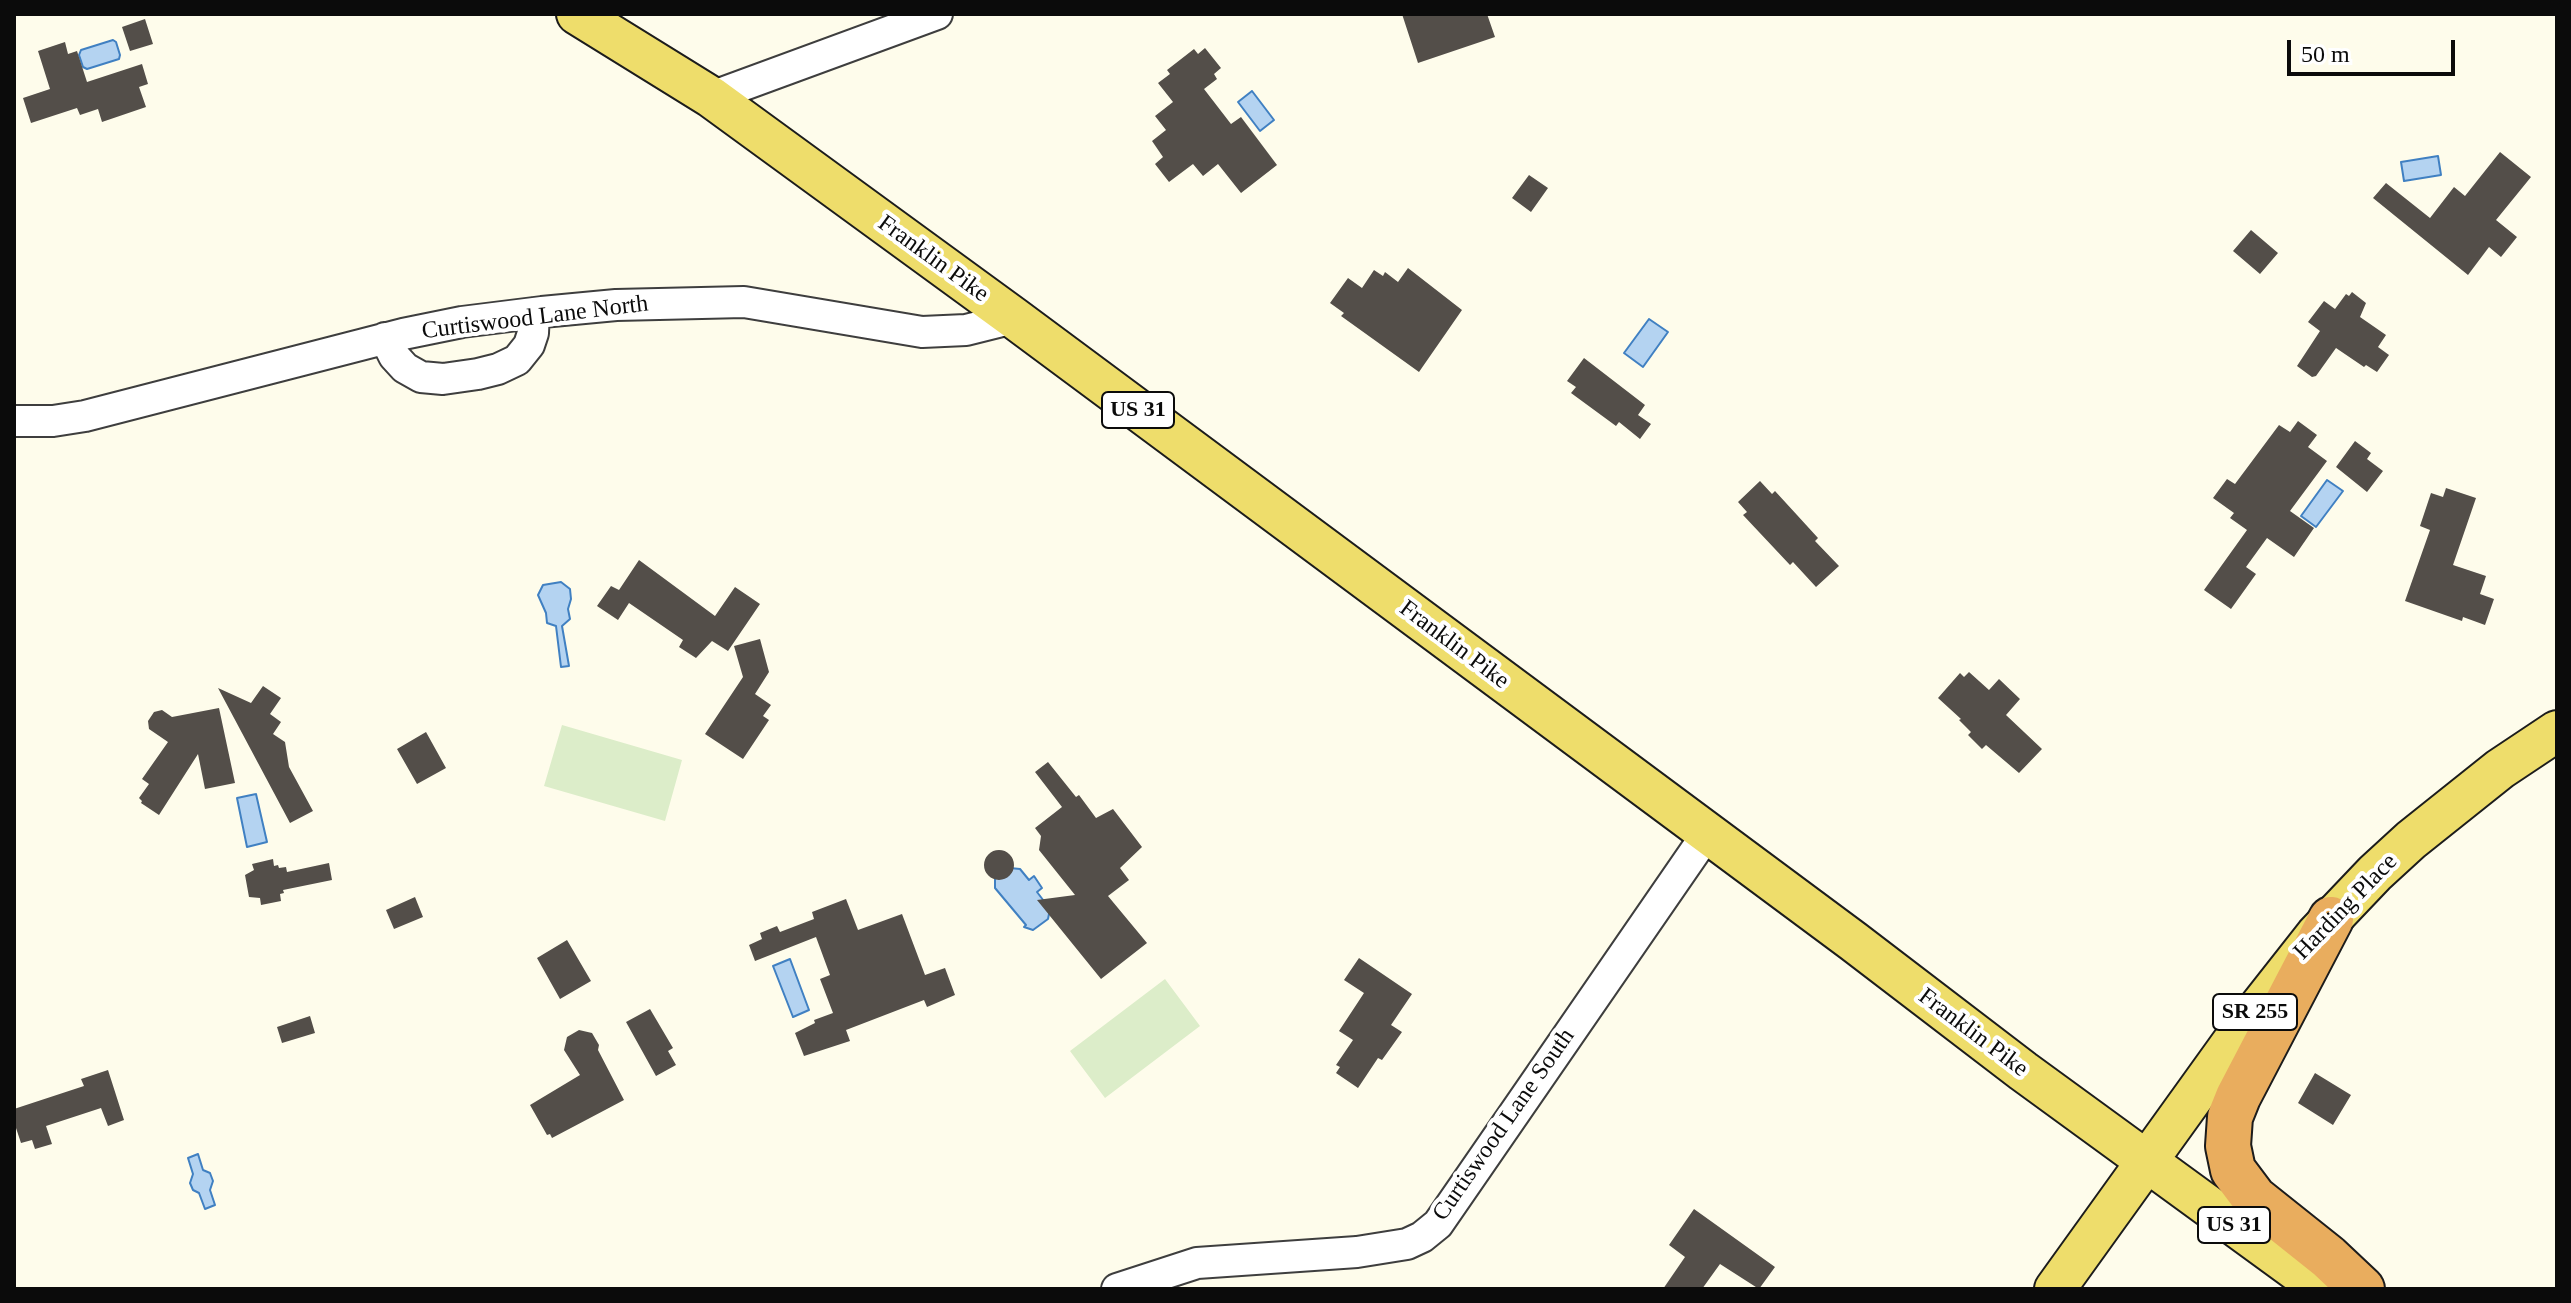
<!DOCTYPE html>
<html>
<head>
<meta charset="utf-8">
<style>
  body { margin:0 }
  #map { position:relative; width:2571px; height:1303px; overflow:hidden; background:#fefceb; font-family:"Times New Roman",serif }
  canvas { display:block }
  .frame { position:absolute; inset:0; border:16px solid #0b0b0b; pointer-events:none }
  .scale { position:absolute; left:2287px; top:40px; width:168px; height:36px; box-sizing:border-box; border:4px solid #0b0b0b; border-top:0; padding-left:10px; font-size:24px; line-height:28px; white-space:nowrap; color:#0b0b0b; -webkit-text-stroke:6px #fff; paint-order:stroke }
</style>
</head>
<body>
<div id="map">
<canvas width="2571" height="1303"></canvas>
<div class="frame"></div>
<div class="scale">50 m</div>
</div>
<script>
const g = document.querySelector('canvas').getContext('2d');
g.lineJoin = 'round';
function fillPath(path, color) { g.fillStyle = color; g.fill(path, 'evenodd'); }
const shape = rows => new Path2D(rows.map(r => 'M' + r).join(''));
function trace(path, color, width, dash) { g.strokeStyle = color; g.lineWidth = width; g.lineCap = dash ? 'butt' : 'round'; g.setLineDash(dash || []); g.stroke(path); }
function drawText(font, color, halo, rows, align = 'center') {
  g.font = font + ' "Times New Roman",serif'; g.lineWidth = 8; g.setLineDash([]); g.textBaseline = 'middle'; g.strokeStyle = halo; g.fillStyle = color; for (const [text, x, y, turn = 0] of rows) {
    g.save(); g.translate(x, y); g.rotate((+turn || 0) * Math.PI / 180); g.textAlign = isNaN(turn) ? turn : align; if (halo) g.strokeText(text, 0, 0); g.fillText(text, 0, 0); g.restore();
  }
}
fillPath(shape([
  [562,725,682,760,665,821,544,786],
  [1165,979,1200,1026,1105,1098,1070,1051]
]), '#dcedc9');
const water = shape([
  [113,40,116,42,120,55,119,59,87,69,83,67,79,55,81,50,113,40],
  [1252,91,1274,120,1260,131,1238,102,1252,91],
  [2438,156,2441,175,2404,181,2401,162,2438,156],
  [1649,319,1668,332,1643,367,1624,353,1649,319],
  [2327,480,2343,491,2316,527,2301,516,2327,480],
  [561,582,570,589,571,599,568,609,570,619,562,626,569,666,561,667,556,626,547,623,546,613,538,595,543,585,561,582],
  [256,794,267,842,247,847,237,798,256,794],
  [1010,868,1020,869,1029,880,1034,876,1042,888,1037,892,1050,909,1048,919,1033,930,1024,927,1026,925,995,888,995,879,1010,868],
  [790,959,809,1010,793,1017,773,966,790,959],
  [198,1154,203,1170,210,1173,213,1181,210,1190,215,1205,205,1209,199,1193,193,1190,190,1183,193,1174,188,1158,198,1154]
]);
fillPath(water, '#b4d3f1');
trace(water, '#4080c2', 2);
fillPath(shape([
  [1402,14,1487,14,1495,37,1418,63],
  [145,19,153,44,130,51,122,27],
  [65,42,68,54,77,51,87,82,142,64,148,84,139,87,146,107,102,122,98,109,80,115,77,108,31,123,23,98,50,89,38,51],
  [1205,48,1221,68,1214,74,1217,79,1204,89,1231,124,1241,117,1277,165,1241,193,1218,164,1203,176,1193,164,1169,182,1155,164,1163,157,1152,141,1166,130,1155,116,1173,102,1158,83,1170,74,1167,70,1194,49,1198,54],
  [2500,152,2531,177,2496,220,2517,237,2501,257,2489,247,2468,275,2373,198,2386,183,2430,218,2454,187,2465,196],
  [1529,175,1548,188,1531,212,1512,198],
  [2251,230,2278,253,2260,274,2233,251],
  [1408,268,1462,310,1419,372,1341,316,1344,313,1330,303,1348,278,1362,288,1374,270,1383,276,1385,272,1398,282],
  [2352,292,2366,303,2360,317,2386,335,2378,347,2389,355,2377,372,2366,365,2364,367,2336,348,2316,376,2312,377,2297,366,2320,331,2308,322,2324,301,2335,309,2346,294,2349,296],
  [1584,358,1645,405,1638,415,1651,424,1640,439,1619,422,1616,426,1571,393,1576,387,1567,381],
  [2298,421,2317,435,2308,447,2327,461,2290,511,2314,528,2294,557,2267,538,2246,567,2256,574,2231,609,2204,590,2247,530,2230,518,2234,513,2213,498,2227,479,2235,484,2279,425,2290,432],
  [2355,441,2371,453,2367,459,2383,471,2367,492,2336,467],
  [1760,481,1772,494,1775,491,1797,515,1818,538,1815,541,1839,566,1816,587,1793,562,1790,565,1743,515,1747,512,1738,502],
  [2446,488,2476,498,2453,565,2486,576,2480,594,2494,599,2485,625,2463,617,2462,621,2405,601,2430,530,2420,526,2431,493,2443,497],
  [639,560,715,616,735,587,760,604,728,651,712,641,696,658,679,647,683,640,629,603,618,620,597,606,611,586,619,590],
  [760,639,769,672,755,694,771,705,763,716,769,720,743,759,705,734,743,677,734,646],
  [1969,672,1989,690,1999,679,2020,699,2006,715,2042,749,2019,773,1986,745,1982,749,1968,735,1971,732,1959,720,1961,719,1938,698,1960,673,1964,677],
  [263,686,281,698,270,714,281,722,273,734,285,742,289,767,313,811,290,823,218,688,251,703],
  [219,708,235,783,205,789,198,754,159,815,141,803,142,801,139,798,149,784,142,779,168,742,149,729,148,721,154,712,162,710,172,717],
  [426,732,446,768,417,784,397,749],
  [1048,762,1076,797,1079,795,1096,818,1113,809,1142,847,1120,868,1129,880,1108,896,1147,943,1101,979,1037,900,1075,895,1039,850,1041,836,1035,828,1062,807,1035,772],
  '984 865a15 15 0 1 1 30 0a15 15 0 1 1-30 0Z',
  [273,859,274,866,278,865,279,868,286,867,287,872,329,863,332,880,283,890,284,893,280,894,281,901,261,905,260,898,249,897,245,875,254,870,252,864],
  [415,897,423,917,394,929,386,910],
  [846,899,858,930,902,914,925,975,945,968,955,995,927,1007,924,1000,846,1030,850,1041,804,1056,795,1033,815,1023,814,1020,833,1013,820,979,830,975,816,937,755,961,749,945,762,939,760,933,777,926,780,932,814,919,812,912],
  [567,940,591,981,560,999,537,958],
  [1359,958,1412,994,1391,1025,1402,1032,1382,1060,1378,1058,1358,1088,1336,1073,1340,1067,1336,1065,1353,1040,1339,1031,1364,993,1344,980],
  [650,1009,673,1048,668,1051,676,1065,656,1076,626,1022],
  [310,1016,315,1033,282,1043,277,1027],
  [579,1030,592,1033,599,1045,598,1050,624,1100,552,1138,550,1134,547,1135,530,1105,580,1075,564,1050,567,1037],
  [108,1070,124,1120,108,1126,101,1108,46,1126,52,1144,35,1149,32,1140,21,1143,14,1122,14,1109,84,1086,81,1079],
  [2315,1073,2351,1095,2333,1125,2298,1103],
  [1694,1209,1775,1267,1759,1289,1720,1264,1702,1289,1663,1289,1685,1257,1669,1245]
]), '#534e49');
const minor = shape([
  [711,97,937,14],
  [385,338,394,356,405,368,421,377,443,379,478,374,498,369,517,360,529,345,533,333,534,313],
  [14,421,53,421,85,416,403,334,462,322,542,312,616,305,744,302,922,332,966,330,1014,318],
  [1117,1289,1197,1263,1357,1252,1407,1244,1422,1237,1438,1224,1707,834]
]);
const major = shape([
  [577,14,711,97,1014,318,1853,941,2023,1071,2322,1289],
  [2055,1289,2242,1029,2316,935,2375,873,2411,840,2500,769,2557,731]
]);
const highway = shape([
  [2331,919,2238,1097,2230,1117,2228,1146,2233,1170,2254,1198,2328,1257,2362,1289]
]);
trace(minor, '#3e3e3e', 34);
trace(major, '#1c1c1c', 44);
trace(highway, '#1c1c1c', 48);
trace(minor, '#fff', 30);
trace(major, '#eedd6b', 40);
trace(highway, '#e9ad5e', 44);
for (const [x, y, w] of [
  [1138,410,72],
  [2255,1012,84],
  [2234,1225,72]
]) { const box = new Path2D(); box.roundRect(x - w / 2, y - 18, w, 36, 6); g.fillStyle = '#fff'; g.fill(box); trace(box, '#0b0b0b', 2); }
drawText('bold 22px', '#0b0b0b', null, [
  ["US 31",1138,410],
  ["SR 255",2255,1012],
  ["US 31",2234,1225]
]);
drawText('24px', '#0b0b0b', '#fff', [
  ["Franklin Pike",933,259,36],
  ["Curtiswood Lane North",535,318,-7],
  ["Franklin Pike",1454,645,37],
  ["Harding Place",2346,907,-46],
  ["Franklin Pike",1973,1033,37],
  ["Curtiswood Lane South",1504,1125,-55]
]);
</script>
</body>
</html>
